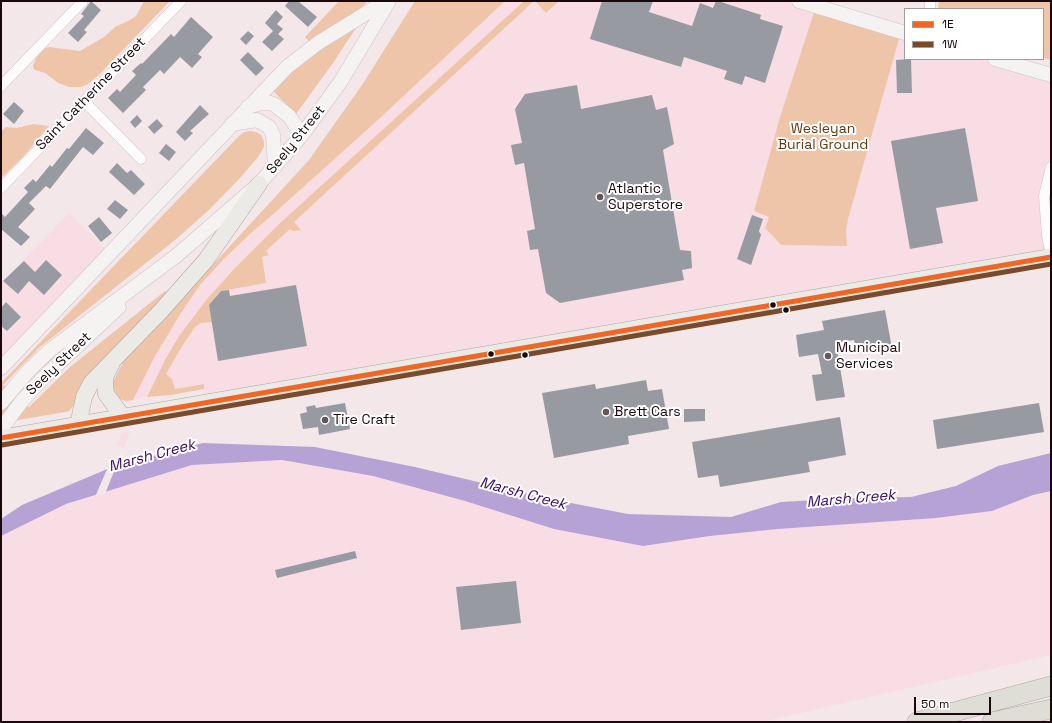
<!DOCTYPE html>
<html>
<head>
<meta charset="utf-8">
<style>
  body { margin:0 }
  #map { position:relative; width:1052px; height:723px; overflow:hidden; background:#f3e7ea; font-family:"Space Grotesk",sans-serif }
  canvas { display:block }
  .frame { position:absolute; inset:0; border:2px solid #19070d; pointer-events:none }
  .legend { position:absolute; left:904px; top:8px; width:140px; height:52px; box-sizing:border-box; background:#fff; border:1px solid #a39c9e; margin:0; padding:5px 7px; list-style:none; font-size:12px; color:#19070d }
  .legend li { display:flex; align-items:center; gap:8px; height:20px }
  .legend b { width:20px; border:1px solid #a39c9e }
  .scale { position:absolute; left:914px; top:697px; width:77px; height:18px; box-sizing:border-box; border:2px solid #19070d; border-top:0; padding-left:5px; font-size:12px; line-height:14px; white-space:nowrap; color:#19070d; -webkit-text-stroke:3px #fff; paint-order:stroke }
</style>
</head>
<body>
<div id="map">
<canvas width="1052" height="723"></canvas>
<div class="frame"></div>
<ul class="legend">
<li><b style="height:5px;background:#f26522"></b>1E</li>
<li><b style="height:5px;background:#7a4b2a"></b>1W</li>
</ul>
<div class="scale">50 m</div>
</div>
<script>
const g = document.querySelector('canvas').getContext('2d');
g.lineJoin = 'round';
function fillPath(path, color) { g.fillStyle = color; g.fill(path, 'evenodd'); }
const shape = rows => new Path2D(rows.map(r => 'M' + r).join(''));
function trace(path, color, width, dash) { g.strokeStyle = color; g.lineWidth = width; g.lineCap = dash ? 'butt' : 'round'; g.setLineDash(dash || []); g.stroke(path); }
function drawText(font, color, halo, rows, align = 'center') {
  g.font = font + ' "Space Grotesk",sans-serif'; g.lineWidth = 4; g.setLineDash([]); g.textBaseline = 'middle'; g.strokeStyle = halo; g.fillStyle = color; for (const [text, x, y, turn = 0] of rows) {
    g.save(); g.translate(x, y); g.rotate((+turn || 0) * Math.PI / 180); g.textAlign = isNaN(turn) ? turn : align; if (halo) g.strokeText(text, 0, 0); g.fillText(text, 0, 0); g.restore();
  }
}
fillPath(shape([
  [505,1,524,1,278,225,233,270,207,299,179,336,166,358,147,397,133,400,155,356,181,313,200,285,224,259,252,232,270,217,379,119],
  [534,1,546,13,559,1,799,1,816,6,780,117,754,211,847,246,846,231,848,219,901,32,905,33,905,59,995,59,1051,75,1051,257,204,403,204,384,175,389,172,379,165,375,181,347,195,327,201,323,209,305,221,291,262,257,269,255,266,251,290,228,300,230,293,222],
  [69,213,109,253,1,368,1,283],
  [130,431,124,448,117,445,122,433],
  [282,460,373,476,465,501,554,529,643,546,710,536,778,529,936,518,992,511,1033,495,1051,491,1051,655,762,722,1,722,1,536,66,504,192,465]
]), '#f8dde4');
fillPath(shape([
  [144,1,170,1,99,75,88,84,81,87,69,87,58,83,45,73,35,70,33,68,33,66,37,55,42,49,49,47,80,51,104,37,115,27,130,20,136,16],
  [339,1,368,1,357,12,310,43,305,37],
  [415,1,505,1,379,119,270,217,252,232,224,259,200,285,181,313,155,356,133,400,127,401,120,399,112,393,113,382,123,362,136,346,184,296,309,160,362,85],
  [524,1,534,1,294,222,301,230,293,231,290,229,266,251,269,255,262,257,266,283,221,291,209,305,212,322,201,323,195,327,181,348,166,374,172,379,175,389,204,384,204,389,171,395,147,397,166,358,179,336,207,299,233,270,278,225],
  [535,1,559,1,546,13],
  [939,1,1051,1,1051,60,1043,58,1043,9,938,9],
  [816,6,901,32,848,219,846,231,847,246,781,245,765,228,769,217,754,211,780,117],
  [356,28,333,63,296,114,271,89,312,53],
  [33,124,49,126,23,157,1,178,1,131,6,127,17,128],
  [250,131,256,132,261,135,264,141,264,147,258,157,240,178,210,209,175,240,40,347,3,385,29,407,70,367,165,291,168,295,76,406,74,405,69,411,65,412,1,423,1,383,239,136,244,132]
]), '#efc5aa');
fillPath(shape([
  [203,443,315,447,415,467,545,498,628,514,731,517,781,502,852,498,911,497,956,486,998,466,1051,453,1051,491,1033,495,992,511,936,518,778,529,710,536,643,546,554,529,465,501,373,476,282,460,192,465,66,504,1,536,1,519,22,505,112,467]
]), '#b7a2d6');
fillPath(shape([
  [117,464,105,494,95,497,108,467]
]), '#f3e7ea');
fillPath(shape([
  [91,1,101,10,84,30,87,32,78,42,68,33,84,16,81,14],
  [289,1,298,1,317,17,308,27,285,6],
  [602,1,653,1,649,12,692,26,700,3,713,8,716,1,718,1,761,15,760,19,783,26,765,83,745,76,742,85,724,79,727,71,684,57,681,67,590,39],
  [276,10,283,17,277,24,283,29,278,34,284,39,272,51,262,42,273,31,265,23],
  [191,17,213,37,198,54,202,57,192,68,180,57,164,74,160,70,143,87,146,90,123,113,108,98,117,89,120,92,136,75,132,71,141,63,142,64,171,34,174,37],
  [248,31,254,36,246,45,240,39],
  [248,52,264,68,256,76,240,60],
  [911,59,912,93,897,93,896,60],
  [577,85,581,109,652,95,656,110,667,107,674,144,663,150,680,250,691,251,692,268,682,270,684,280,560,303,546,293,538,249,530,250,527,231,535,229,524,163,515,165,511,145,522,143,515,109,525,94],
  [14,102,24,111,14,124,3,114],
  [200,105,209,114,190,131,193,133,185,141,176,132],
  [137,115,142,121,135,128,130,122],
  [157,119,163,126,154,134,148,127],
  [86,128,104,143,93,155,83,147,50,189,46,186,29,203,35,209,18,227,30,237,21,246,1,229,1,213,5,217,28,192,24,188,33,179,36,182,50,165,52,167,67,148,69,149],
  [965,128,978,201,936,208,943,243,910,249,891,141],
  [166,144,176,152,169,161,159,153],
  [117,163,127,173,131,170,145,184,134,195,109,172],
  [115,200,128,210,120,219,107,209],
  [752,215,763,219,759,231,761,235,751,265,737,259],
  [99,217,112,233,101,242,88,226],
  [46,260,62,275,44,295,29,281,18,294,3,281,24,261,35,272],
  [296,285,307,346,218,361,209,305,221,291,229,290,230,296],
  [6,302,21,317,7,331,1,326,1,308],
  [885,310,892,348,857,354,854,340,836,343,845,397,816,401,812,375,822,374,818,354,799,357,796,335,824,330,822,321],
  [646,380,648,391,662,389,669,429,628,436,629,444,554,458,542,393,595,384,596,389],
  [345,403,350,429,319,435,318,427,303,429,300,414,307,412,306,407,315,405,316,408],
  [1039,403,1044,432,937,449,933,420],
  [684,409,705,409,705,421,684,422],
  [840,417,846,455,808,462,810,472,720,487,718,475,698,478,692,442],
  [355,551,357,558,277,578,275,570],
  [516,581,521,623,461,630,456,587]
]), '#979aa1');
const street = shape([
  [930,9,930,1],
  [1,86,83,1],
  [84,101,141,159],
  [1051,167,1044,196,1047,235,1051,256],
  [1,188,181,1]
]);
const secondary = shape([
  [799,1,905,33],
  [995,59,1051,75],
  [248,107,261,103,271,103,275,105,289,116,302,135],
  [232,124,257,120,269,127,273,135,275,167],
  [1,368,287,67,318,43,386,1],
  [1,403,29,370,50,350,176,256,259,184,302,135,341,81,389,1],
  [1,429,22,401,43,378,119,307]
]);
const primary = shape([
  [112,363,105,377,105,386,106,394,123,417],
  [78,425,84,397,91,383,160,312,206,260,259,184],
  [1,438,1051,257]
]);
const highway = shape([
  [917,722,1051,686],
  [992,722,1051,709]
]);
trace(street, '#d1c2c6', 11);
trace(secondary, '#d1c2c6', 15);
trace(primary, '#aca79f', 17);
trace(highway, '#aca79f', 20);
trace(street, '#fdfbfc', 10);
trace(secondary, '#f4f3f1', 14);
trace(primary, '#ebeae6', 16);
trace(highway, '#dfded6', 19);
trace(shape([
  [1,438,1051,257]
]), '#f26522', 5);
trace(shape([
  [2,445,1051,264]
]), '#7a4b2a', 5);
for (const [x, y, r, color] of [
  [600,197,4,"#65555a"],
  [773,305,3.5,"#19070d"],
  [786,310,3.5,"#19070d"],
  [491,354,3.5,"#19070d"],
  [525,355,3.5,"#19070d"],
  [828,356,4,"#65555a"],
  [606,412,4,"#65555a"],
  [325,420,4,"#65555a"]
]) { const dot = new Path2D(); dot.arc(x, y, r, 0, 2 * Math.PI); g.fillStyle = color; g.fill(dot); trace(dot, '#fff', 1.5); }
drawText('14px', '#19070d', '#fff', [
  ["Saint Catherine Street",91,94,-46],
  ["Seely Street",296,140,-51],
  ["Seely Street",59,364,-44]
]);
drawText('14px', '#65390f', '#fff', [
  ["Wesleyan",823,129],
  ["Burial Ground",823,145]
]);
drawText('14px', '#19070d', '#fff', [
  ["Atlantic",608,189],
  ["Superstore",608,205],
  ["Municipal",836,348],
  ["Services",836,364],
  ["Brett Cars",614,412],
  ["Tire Craft",333,420]
], 'left');
drawText('italic 15px', '#350961', '#fff', [
  ["Marsh Creek",152,456,-15],
  ["Marsh Creek",523,494,15],
  ["Marsh Creek",851,499,-5]
]);
</script>
</body>
</html>
